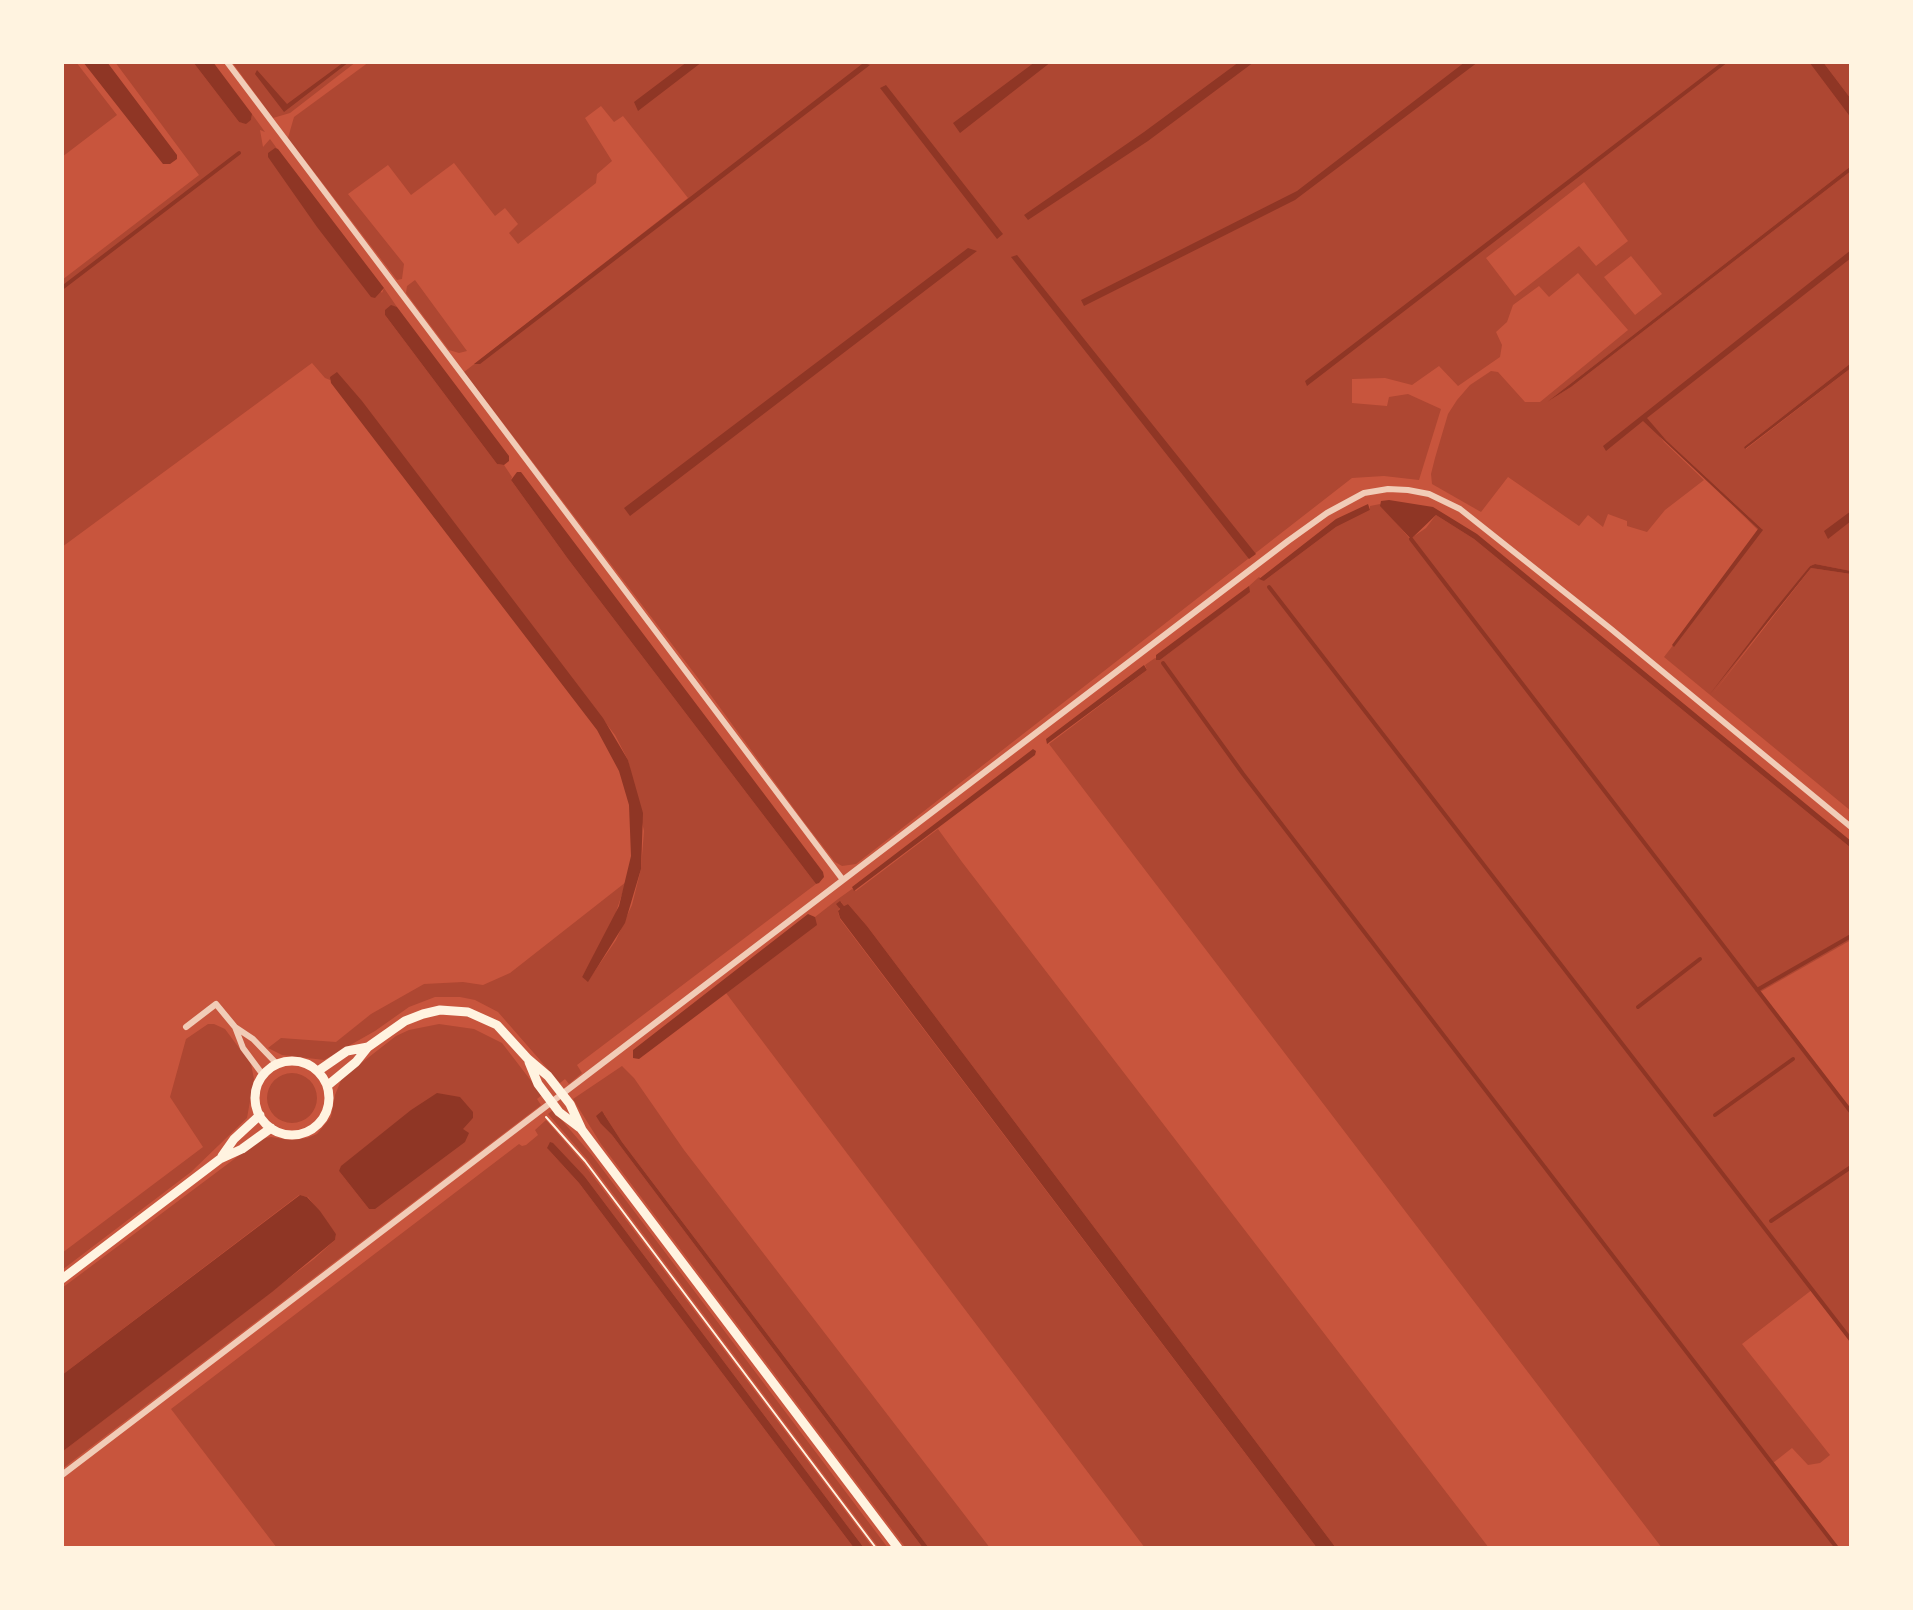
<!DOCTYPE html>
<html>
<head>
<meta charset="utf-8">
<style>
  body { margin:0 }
  #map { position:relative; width:1913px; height:1610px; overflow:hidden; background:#c8553d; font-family:"Roboto Condensed",sans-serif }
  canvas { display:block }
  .frame { position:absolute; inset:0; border:64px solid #fff3e0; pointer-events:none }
</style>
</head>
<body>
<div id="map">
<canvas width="1913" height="1610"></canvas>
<div class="frame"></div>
</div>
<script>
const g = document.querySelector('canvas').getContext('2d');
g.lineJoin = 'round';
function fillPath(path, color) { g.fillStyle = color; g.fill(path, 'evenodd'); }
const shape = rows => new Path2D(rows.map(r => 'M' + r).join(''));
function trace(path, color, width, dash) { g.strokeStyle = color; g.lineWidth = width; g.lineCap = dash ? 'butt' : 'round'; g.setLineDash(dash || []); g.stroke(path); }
fillPath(shape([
  [62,62,76,62,117,115,62,157],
  [115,62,193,62,239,122,246,123,251,120,252,114,265,132,260,130,263,147,270,139,382,293,384,288,397,307,391,306,385,315,497,464,504,465,512,477,511,480,568,559,816,884,577,1065,582,1073,569,1084,565,1079,560,1083,498,1012,475,1000,460,997,435,997,409,1007,375,1031,324,1060,282,1055,268,1048,281,1038,336,1042,371,1014,424,984,463,982,483,985,510,973,626,882,613,921,582,977,588,981,616,940,632,905,641,869,644,831,628,760,615,735,337,373,330,380,325,378,312,363,62,547,62,280,199,175],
  [232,62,356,62,290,113,273,118],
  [369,62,1809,62,1851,118,1851,166,1547,402,1571,387,1851,171,1851,363,1744,447,1746,449,1851,368,1851,571,1815,564,1810,566,1712,695,1811,568,1851,574,1851,811,1664,657,1760,532,1735,508,1760,531,1762,529,1666,440,1647,419,1664,442,1704,480,1665,510,1647,532,1627,526,1627,521,1608,514,1603,527,1588,515,1579,526,1508,477,1481,512,1432,484,1431,474,1435,458,1448,414,1457,400,1470,385,1491,371,1498,372,1525,402,1540,402,1628,330,1578,273,1549,297,1539,286,1513,305,1507,322,1496,332,1502,345,1500,357,1458,386,1439,366,1412,385,1385,378,1352,379,1352,403,1387,406,1389,397,1408,394,1441,409,1419,480,1384,476,1352,478,856,864,842,866,835,862,804,822,704,686,464,372,688,198,623,116,614,122,601,106,585,118,612,161,597,174,596,183,518,244,509,233,518,224,505,208,495,216,454,163,411,195,388,165,348,194,404,264,402,279,397,280,288,138,294,117],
  [1584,182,1628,241,1596,266,1579,246,1515,296,1486,258],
  [1631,256,1662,294,1635,315,1604,277],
  [1823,62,1851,62,1851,99],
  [415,280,467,351,459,353,449,350,406,293,407,286],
  [1380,504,1410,539,1426,528,1436,515,1474,539,1851,848,1851,940,1760,992,1851,1112,1851,1338,1813,1289,1742,1344,1830,1455,1820,1463,1808,1465,1792,1448,1773,1463,1837,1548,1662,1548,1049,744,1147,670,1145,665,1155,658,1160,660,1249,592,1249,586,1259,577,1264,581,1336,527,1370,510,1370,506],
  [938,829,962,862,1489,1548,1336,1548,867,926,848,904,844,906,841,902,838,912,840,919,1317,1548,1145,1548,723,989,838,899,852,889,856,891],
  [208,1024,214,1024,225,1029,251,1064,254,1079,247,1118,191,1172,62,1270,62,1253,203,1147,170,1097,186,1039],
  [439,1024,474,1029,502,1043,542,1095,537,1099,541,1105,62,1469,62,1452,314,1259,335,1240,336,1234,308,1197,299,1195,62,1375,62,1288,261,1139,271,1137,290,1140,307,1138,317,1134,331,1117,335,1095,342,1078,396,1036,409,1030],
  [473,1118,369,1209,339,1171],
  [622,1066,634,1078,684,1150,990,1548,929,1548,622,1142,604,1114,601,1124,612,1135,923,1548,906,1548,601,1144,573,1099],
  '267 1098a25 25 0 1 1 50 0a25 25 0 1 1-50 0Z',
  [553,1110,591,1154,888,1548,879,1548,587,1159,548,1114],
  [546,1120,583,1163,873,1548,864,1548,585,1177,547,1148,579,1183,854,1548,277,1548,171,1409,519,1144,522,1146,526,1145,538,1135,535,1130]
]), '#ae4732');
fillPath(shape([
  [83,62,107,62,177,155,177,159,170,164,163,164],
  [193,62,213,62,252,114,251,120,246,124,239,122],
  [344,62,349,62,284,112,255,74,257,70,287,104],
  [687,62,702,62,638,111,634,102],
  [861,62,870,65,480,364,474,364,862,64],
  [1035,62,1051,62,960,133,953,123],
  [1239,62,1254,62,1148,141,1028,220,1024,215,1144,132],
  [1465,62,1478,62,1295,200,1084,306,1081,300,1297,191],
  [1722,62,1728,62,1307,386,1305,381],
  [1809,62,1823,62,1851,99,1851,118],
  [886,85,1003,234,997,239,880,88],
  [275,148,278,149,384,288,375,298,371,297,317,227,268,157,268,153],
  [1851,166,1851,171,1571,387,1547,402],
  [968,248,977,251,630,516,624,508],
  [1851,250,1851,258,1647,418,1666,440,1763,530,1674,647,1672,645,1758,529,1643,421,1606,451,1603,446],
  [1017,255,1256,554,1249,559,1011,257],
  [391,305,397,307,509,456,509,461,504,465,497,464,385,315,385,310],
  [1851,363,1851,368,1745,449,1744,447],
  [337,372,362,401,603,718,628,760,643,813,641,869,625,923,588,982,582,977,619,906,631,856,629,805,619,771,597,730,331,383,330,377],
  [517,472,521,472,823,872,824,877,819,883,816,884,568,559,511,480],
  [1389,500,1433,507,1477,534,1851,841,1851,848,1474,539,1436,515,1411,539,1380,506,1381,501],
  [1368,504,1370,510,1336,527,1264,581,1259,579,1336,519],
  [1851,511,1851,521,1828,539,1824,531],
  [1815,564,1851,571,1851,574,1811,568,1710,694,1775,609,1810,566],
  [1249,586,1250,592,1160,660,1156,660,1156,655],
  [1144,665,1147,670,1047,744,1046,739],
  [1033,749,1036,751,1035,755,854,891,852,887],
  [840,901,844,906,848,904,867,926,1336,1548,1317,1548,840,918,838,911,840,909,836,904],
  [808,914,815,917,817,925,639,1059,633,1058,633,1050],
  [437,1093,460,1097,473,1112,473,1118,463,1129,469,1133,465,1142,375,1209,369,1209,339,1171,341,1166,411,1110],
  [602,1111,622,1142,929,1548,923,1548,612,1135,601,1124,596,1116],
  [550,1142,553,1143,585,1177,864,1548,854,1548,579,1183,547,1148],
  [300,1195,307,1197,320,1211,336,1234,335,1240,272,1292,62,1452,62,1375]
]), '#8f3625');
trace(shape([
  [62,288,239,153],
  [1411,539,1851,1112],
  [1269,587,1851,1340],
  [1163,663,1243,774,1837,1548],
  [1757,990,1851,936],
  [1638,1007,1700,959],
  [1715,1115,1793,1059],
  [1771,1221,1851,1167]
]), '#8f3625', 4);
trace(shape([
  [546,1117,585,1161,876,1548]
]), '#fff3e0', 2);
trace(shape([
  [227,62,843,880],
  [186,1027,216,1004,235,1027,253,1039,277,1064],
  [235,1027,243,1048,263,1075],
  [62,1475,1288,541,1327,513,1364,493,1388,489,1408,490,1429,494,1460,509,1611,629,1851,827]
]), '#f1ccb7', 6);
trace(shape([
  '255 1098a37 37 0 1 1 74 0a37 37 0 1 1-74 0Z',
  [529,1062,538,1084,559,1112,580,1128],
  [318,1071,347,1051,368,1047],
  [327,1086,356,1062,368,1047,405,1021,423,1014,440,1010,468,1012,497,1025,528,1059,548,1076,570,1104,582,1130,898,1548],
  [222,1156,234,1139,260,1115],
  [62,1279,220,1159,242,1149,271,1128]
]), '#fff3e0', 9);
</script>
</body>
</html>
